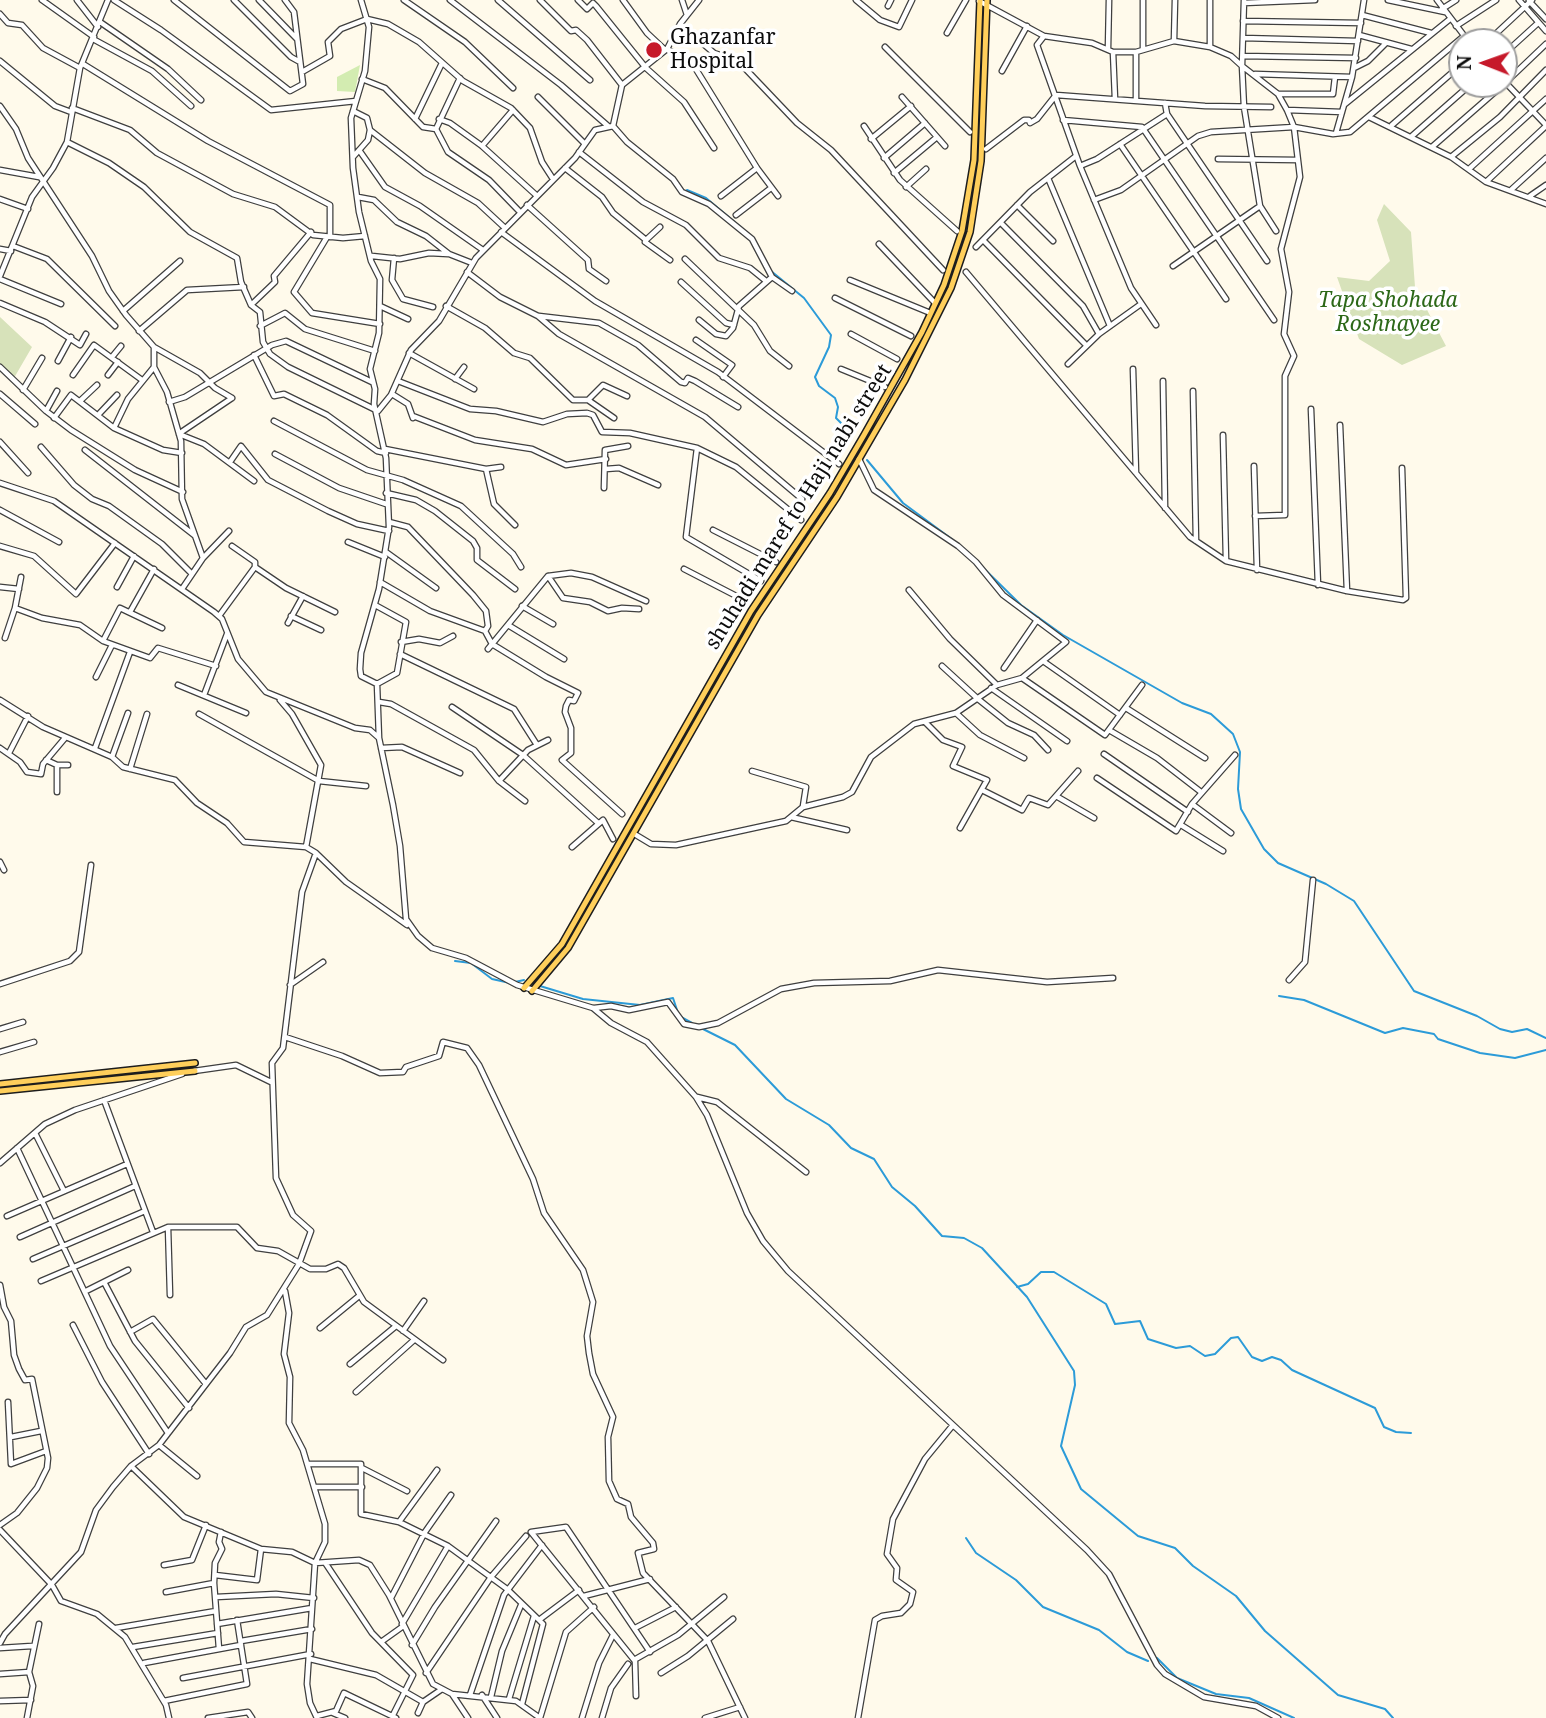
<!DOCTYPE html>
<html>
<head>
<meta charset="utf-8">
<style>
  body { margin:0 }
  #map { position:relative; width:1546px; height:1718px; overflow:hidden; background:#fffaeb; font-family:"Noto Serif",serif }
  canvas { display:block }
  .north { position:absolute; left:1448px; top:28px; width:70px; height:70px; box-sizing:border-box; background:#fff; border:2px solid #9e9e9e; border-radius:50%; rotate:271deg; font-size:19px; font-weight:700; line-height:28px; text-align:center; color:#0c0c0c }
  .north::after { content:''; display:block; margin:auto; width:24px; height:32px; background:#c6192a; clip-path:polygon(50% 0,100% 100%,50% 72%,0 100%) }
</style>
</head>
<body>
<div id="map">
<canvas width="1546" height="1718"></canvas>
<div class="north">N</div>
</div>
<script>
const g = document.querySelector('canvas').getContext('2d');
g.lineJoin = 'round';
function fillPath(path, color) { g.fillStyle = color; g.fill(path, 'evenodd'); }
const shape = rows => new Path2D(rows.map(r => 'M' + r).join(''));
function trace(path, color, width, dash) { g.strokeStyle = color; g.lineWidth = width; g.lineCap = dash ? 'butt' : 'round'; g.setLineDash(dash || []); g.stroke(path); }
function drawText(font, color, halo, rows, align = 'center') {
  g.font = font + ' "Noto Serif",serif'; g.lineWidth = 7; g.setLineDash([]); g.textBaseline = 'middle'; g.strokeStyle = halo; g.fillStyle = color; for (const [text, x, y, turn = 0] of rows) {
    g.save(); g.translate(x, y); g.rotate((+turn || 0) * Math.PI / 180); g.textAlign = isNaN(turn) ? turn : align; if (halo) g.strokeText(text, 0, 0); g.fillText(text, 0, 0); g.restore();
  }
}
fillPath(shape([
  [360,65,355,92,337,91,337,77]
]), '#d3ecb1');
fillPath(shape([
  [1384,204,1411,232,1415,287,1446,346,1402,365,1359,339,1337,277,1369,281,1390,261,1377,220],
  [0,317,32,347,14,378,0,364]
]), '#d7e2ba');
trace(shape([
  [687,190,706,198,743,229],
  [771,271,804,298,831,335,829,347,815,377,819,386,835,398,838,407,836,418,852,434],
  [867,460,903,503,953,540],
  [963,548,1021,605,1063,635,1182,703,1211,714,1233,734,1240,752,1238,789,1241,809,1264,849,1278,863,1326,884,1354,901,1414,991,1477,1016,1500,1029,1512,1032,1527,1029,1546,1038],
  [455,961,471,963,492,979,510,983],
  [515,982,524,980],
  [540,986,583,999,640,1005,673,998,678,1013],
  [1279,996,1304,1000,1385,1033,1403,1028,1434,1034,1438,1039,1480,1053,1515,1058,1546,1050],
  [681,1017,692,1023],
  [703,1029,735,1045,786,1099,829,1125,851,1148,874,1159,892,1187,915,1206,942,1236,964,1238,982,1248,1027,1297,1074,1371,1075,1385,1061,1446,1081,1489,1138,1536,1175,1548,1193,1566,1236,1596,1265,1631,1338,1695,1385,1709,1393,1718],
  [1017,1287,1028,1284,1041,1272,1054,1272,1106,1304,1115,1324,1140,1321,1148,1339,1176,1348,1190,1346,1205,1356,1215,1354,1231,1338,1238,1337,1252,1357,1262,1361,1272,1357,1281,1360,1292,1370,1375,1408,1384,1427,1396,1432,1411,1433],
  [966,1538,976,1553,1016,1580,1043,1607,1099,1630,1127,1652,1148,1661],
  [1157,1658,1177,1678,1216,1694,1249,1698,1294,1718]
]), '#2c9bd8', 2);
const minor = shape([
  [42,0,94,37],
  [77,0,98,27],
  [114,0,161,30,271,110,356,101],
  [174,0,290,91,303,84,294,12,285,0],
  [234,0,291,57,300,62],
  [259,0,297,39],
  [361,0,369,27,365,71,351,118,353,168,359,212,371,261,380,279,379,333,370,369,375,389,374,404,386,458,389,527,379,589,361,653,360,669,361,676,377,684,379,738],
  [404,0,465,42,513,88],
  [450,0,561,85,608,126],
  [498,0,590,80],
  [540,0,571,31,576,30,587,40,622,85],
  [578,0,587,9,593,3,596,6,646,68,684,102,714,148],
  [623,0,647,33,664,49],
  [682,0,687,15],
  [699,0,680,24,667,49,622,85,613,126,627,142,673,179,682,192,709,204,752,239,772,277,792,291],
  [856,0,880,20,899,27,912,0],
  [1143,0,1143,49],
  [1244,0,1242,66,1278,94,1287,110,1294,127,1300,177,1281,249,1289,292,1284,334,1294,356,1285,376,1285,515,1255,516],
  [1388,0,1445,12],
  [1437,0,1469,42],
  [1519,0,1546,31],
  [979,1,1044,36,1092,43,1113,52,1136,52,1174,41,1210,47,1231,56,1242,66,1244,107,1260,206,1276,231],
  [1529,1,1546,19],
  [1244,3,1315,0],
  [888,6,891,0],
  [1442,9,1456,0],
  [0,14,8,23,22,25,43,48,80,68],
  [1362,15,1431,33],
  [1243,21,1361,23],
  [100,22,168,69,201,100],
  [680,24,714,53,738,61,797,123,831,150,943,270],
  [1456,26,1496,0],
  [947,33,966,0],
  [1359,35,1411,49],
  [1044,36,1037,45,1080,166,1131,288,1156,325],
  [1243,38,1358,41],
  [93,39,152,71,191,106],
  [1174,41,1175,0],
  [1487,42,1532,0],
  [885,47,970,132],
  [1210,47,1210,0],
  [667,49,694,66,757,168,778,196],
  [1108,49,1109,0],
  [1113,52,1115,99],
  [1136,52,1136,101],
  [1504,54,1538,23],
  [1243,56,1356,58],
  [0,61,55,106,71,112],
  [83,64,208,141,330,205,330,237],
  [1354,68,1368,61,1386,43],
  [1002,71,1027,26],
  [302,72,330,56,328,42,341,29,367,19,388,24,419,42,463,81,511,108,530,128,542,162,553,179],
  [1255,74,1352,77],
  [460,78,436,129,448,152,489,180,520,212],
  [362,79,385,88,423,127,436,129],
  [1505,82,1546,125],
  [1504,84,1546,44],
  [1279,94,1333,94,1335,77],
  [538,97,585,144],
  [902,97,945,146],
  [1165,103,1167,114,1267,261],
  [1345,104,1450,19],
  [0,106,16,129,28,158,92,256,109,291,126,315,154,347,200,373,215,388,232,398],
  [72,108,130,130,157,153,233,194,275,207,313,235,343,238,365,236],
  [1287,110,1342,112],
  [353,111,367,118,370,130,368,140,353,157],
  [1369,117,1451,157,1486,182,1546,204],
  [415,119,442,63],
  [439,119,450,123,482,146,536,195],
  [1063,120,1142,127,1274,320],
  [1392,125,1462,64],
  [864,126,900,180,957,231],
  [370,130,425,173,478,203,505,228],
  [1336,133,1352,77,1364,0],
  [1412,136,1471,84],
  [871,139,911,106],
  [67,142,109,163,144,187,190,232,237,258,241,282,251,305,260,312,263,342,270,354,288,367,378,411,391,395,411,350,439,321,476,258,575,158,595,130,613,126],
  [1120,144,1226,299],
  [482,146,513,110],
  [1432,147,1504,84],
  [986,149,1024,120,1029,120,1030,123,1037,119,1056,95,1205,106,1271,107],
  [359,150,385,187,420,206,483,250],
  [579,152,643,202,686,225,719,258,750,268,766,281],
  [1451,157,1500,117,1546,70],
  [884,158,925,123],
  [1218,159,1298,160],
  [1080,166,1097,159,1167,114],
  [565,168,602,197,613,213,646,240,645,242,670,260],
  [1469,169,1546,99],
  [0,170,39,177],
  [894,173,937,137],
  [1048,178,1110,326],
  [1487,181,1546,126],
  [906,187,926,169],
  [1512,189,1546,158],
  [721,196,757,168],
  [1530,196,1546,185],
  [358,197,374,200,397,222,426,236,449,254,472,263],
  [0,199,28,209],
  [1094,200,1121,190,1198,136,1211,132,1294,127,1333,134,1350,132,1464,36],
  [527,205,588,260,589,269,606,281],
  [1017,205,1053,241],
  [736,215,771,188],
  [1001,223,1083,306,1099,334],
  [501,232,595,301,718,372,839,464],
  [327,237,294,292,312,313,380,324],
  [646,240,660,227],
  [983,240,1086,345],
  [879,244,934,302],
  [13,246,47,259,115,326],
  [976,247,1030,192,1076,156],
  [0,249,11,251],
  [372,256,400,259,429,253,448,254],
  [394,258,392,280,403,299,433,307],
  [685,259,754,325,770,351,789,366],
  [1173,266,1260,206],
  [467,272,500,297,538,316,559,334,705,417,802,499],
  [966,272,1190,537,1226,561,1347,591,1403,600,1406,598,1402,468],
  [0,276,32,197,53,168,67,142,80,68,108,0],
  [0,279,61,304],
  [850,280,928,312],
  [681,282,726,323,734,325],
  [835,298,911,336],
  [0,303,45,322,80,345,86,334],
  [251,305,275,282,274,276,311,232],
  [380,306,408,319],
  [446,306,485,328,514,353,530,358,573,400,588,400,603,385,627,396],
  [123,311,180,261],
  [539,316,599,323,638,345,681,382,685,383,688,378,695,381,738,407],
  [699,320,716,334,726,336,733,328,739,306,772,277],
  [260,326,285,313,305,329,375,351],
  [139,331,187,290,244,287],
  [851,334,897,359],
  [696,340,732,365,723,377],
  [154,347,154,367,167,392,181,441,182,499,203,558,182,589],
  [409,353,474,389],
  [254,355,274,396,284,394,327,415,377,451,386,453],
  [112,357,121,346],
  [58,361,71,337],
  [1068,364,1099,334,1141,304],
  [0,367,46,411,71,430,135,470,183,492],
  [841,369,885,387],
  [1133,369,1136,473],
  [73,375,94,345,142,380],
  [108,375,118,362],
  [455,379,464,367],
  [398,381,470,409,496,411,543,422,567,414,587,413,593,415,602,432,630,433,697,448,736,467,801,520],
  [1163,381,1165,508],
  [23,390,42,358],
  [1193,391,1196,541],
  [0,394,35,424],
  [392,394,408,404,413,418],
  [588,400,614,418],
  [80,401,97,385],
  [169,402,185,397,272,345,286,341,372,382],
  [1311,409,1318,585],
  [46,411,57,391],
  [98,415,117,395],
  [413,416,475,440,532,449,566,465,606,459],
  [54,418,71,395,114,428,163,450,182,453],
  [274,421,367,470,403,480,461,506,513,554,521,567],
  [1340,425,1347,591],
  [114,428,128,399,154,367],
  [180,433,232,398],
  [179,434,204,444,254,481],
  [1223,435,1226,560],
  [0,442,28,473],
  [41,447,74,485,92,499,109,506,162,544,192,574],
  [697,448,686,537,761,581],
  [385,449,486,469,501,467],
  [85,450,194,535],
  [275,454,339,488,386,504],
  [230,462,241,446,268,480,328,511,357,524,389,531],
  [1254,466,1257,570],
  [486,469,494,504,515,525],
  [606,469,619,468,658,485],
  [0,483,54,501,214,612,222,619,238,659,266,692,355,728,370,730,379,738,393,805,400,846,406,919,418,936,432,948,466,958,517,985,593,1008,611,1023,647,1042,696,1097,707,1115,747,1213,763,1241,788,1271,1087,1550,1109,1574,1157,1665,1165,1674,1204,1697,1256,1706,1278,1718],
  [604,488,605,450,628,446],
  [386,493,416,500,435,511,473,541,477,548,477,560,515,589],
  [0,510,59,542],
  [389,522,408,527,473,595,486,611,488,626,485,631],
  [713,530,776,562],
  [348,542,385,557],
  [0,546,34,556,76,594,115,543],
  [386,552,436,588],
  [203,558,229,531],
  [255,567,286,588,335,612],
  [684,569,746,601],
  [548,576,563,598,590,602,608,611,622,608,639,609],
  [380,582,430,611,485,631,492,644,546,677,578,693,574,701,569,700,566,706,565,712,571,728,571,753,562,760,622,814],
  [0,587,19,589],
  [117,587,134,556],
  [909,590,950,639,997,685],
  [375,605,406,622,397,673,377,684],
  [522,606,553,624],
  [15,608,42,618,80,625,103,641,150,658,158,648,216,666],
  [130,612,154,569],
  [219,616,255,567,255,562,232,546],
  [291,616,321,630],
  [288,623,303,596],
  [508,625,564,659],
  [5,638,15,608,21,577],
  [103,641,120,608,162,628],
  [401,642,419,639,440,643,453,636],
  [488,649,548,576,571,573,592,577,646,601],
  [400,654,514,709,537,745],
  [1043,661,1120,715],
  [942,666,978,699,1008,723,1034,735,1048,750],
  [1004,668,1037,620],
  [96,677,112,645],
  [1022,678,1105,735,1142,685],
  [178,685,246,713],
  [991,688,1067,741],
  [204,695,227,634],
  [0,700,43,727,112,757,123,767,175,780,197,803,227,823,244,842,306,847,316,853,346,882,407,925],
  [280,700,292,714,321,765,306,847],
  [379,702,391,704,474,750,499,781,525,801],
  [452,707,523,755,598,823],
  [1126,708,1205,758],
  [956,713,980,735,1024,758],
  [199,714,319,781,366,786],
  [925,722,943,740,962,747,953,766,987,780,960,828],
  [1109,730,1157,758,1201,792],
  [0,748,20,762,27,772,41,774,43,764,65,738],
  [95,748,130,652],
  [381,748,402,747,460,773],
  [9,753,28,716],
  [1104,754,1188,812],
  [112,757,128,713],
  [46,760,57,765,68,765],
  [130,769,147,714],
  [752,771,806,787,803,806],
  [1097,778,1176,831,1192,804,1235,755],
  [499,781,528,750,548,740],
  [982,790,1022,810,1029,798,1048,805,1078,771],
  [57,792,57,765],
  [1056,796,1094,818],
  [1192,804,1231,833],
  [791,817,847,830],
  [1181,825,1223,851],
  [636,835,651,844,676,845,786,821,803,807,843,797,852,792,871,757,914,724,956,713,997,685,1022,678,1066,642,1003,595,976,562,958,546,874,490,859,459],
  [572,847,603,820,613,839],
  [0,862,4,870],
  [1289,980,1305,962,1313,880],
  [0,984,70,961,79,952,91,865],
  [290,985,323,962],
  [594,1008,611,1006,629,1010,668,1002,684,1024,699,1027,718,1023,781,989,814,983,890,981,938,970,1047,982,1113,978],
  [0,1029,23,1022],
  [285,1037,342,1056,380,1073,403,1072,406,1067,439,1056,443,1042,467,1048,479,1065,533,1179,544,1213,583,1270,593,1302,587,1336,589,1353,593,1374,613,1417,608,1437,609,1481,617,1499,628,1504,631,1517,653,1543,654,1549,638,1553,643,1573,708,1641,745,1718],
  [0,1052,34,1042],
  [194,1071,236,1065,271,1082],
  [697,1097,717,1102,806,1172],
  [104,1100,153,1232],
  [35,1133,64,1191],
  [17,1148,110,1346,168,1433],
  [0,1163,45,1124,75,1110,182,1074],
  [7,1216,127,1164],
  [168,1227,170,1295],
  [20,1237,135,1186],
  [33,1259,145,1211],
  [41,1281,168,1227,237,1227,257,1248,278,1251,310,1269,326,1269,338,1264,344,1268,364,1302,443,1360],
  [104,1282,128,1270],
  [0,1285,4,1307,11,1321,14,1355,19,1369,25,1380,32,1379,48,1458,47,1468,37,1488,17,1513,0,1525],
  [86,1291,104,1282,135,1341,189,1408],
  [285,1291,289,1313,284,1354,290,1377,289,1423,303,1450,325,1524,325,1542,315,1563,307,1684,310,1703,317,1718],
  [73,1325,102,1382,149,1454],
  [320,1328,359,1296],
  [403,1331,424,1301],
  [130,1332,153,1319,206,1384],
  [350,1364,396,1326],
  [356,1392,414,1340],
  [8,1402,11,1464,46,1451],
  [11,1437,41,1431],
  [159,1445,197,1476],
  [308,1464,361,1464,361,1514,399,1522,448,1546,507,1589,539,1620,543,1624,522,1704],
  [131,1466,184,1517,261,1549,292,1552,315,1563,359,1560,370,1565,389,1595,433,1684,452,1694,468,1718],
  [362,1468,407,1491],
  [314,1487,362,1487],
  [399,1522,437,1470],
  [0,1530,52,1585,61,1601,97,1614,125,1637,166,1705,169,1718],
  [326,1564,372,1633,413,1675,393,1715],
  [164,1565,192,1560,206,1525],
  [215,1575,257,1580,261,1549],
  [166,1592,214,1583],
  [584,1596,650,1579],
  [216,1597,276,1594,314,1598],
  [391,1598,425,1532,451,1495],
  [539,1620,579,1590],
  [217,1624,312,1608],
  [402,1624,448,1546],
  [116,1628,216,1611],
  [635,1628,676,1607],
  [241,1641,312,1629],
  [381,1642,402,1627],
  [0,1643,5,1634,81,1552,96,1510,113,1487,131,1466,159,1445,230,1353,246,1327,267,1315,299,1264,311,1231,293,1215,276,1178,272,1063,283,1048,302,892,316,853],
  [412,1645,435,1607,496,1521],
  [133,1647,218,1633],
  [0,1648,32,1646],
  [219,1649,214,1583,215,1563,222,1549,219,1542,221,1532],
  [310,1659,376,1675,423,1702],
  [634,1660,678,1635,724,1597],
  [144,1663,241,1645],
  [426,1673,491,1577,526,1536],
  [661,1673,688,1656,733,1619],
  [0,1674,29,1672],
  [183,1678,311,1654],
  [452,1694,516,1701,540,1718,566,1632,594,1607],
  [470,1695,504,1595,542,1545],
  [482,1695,497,1718],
  [636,1696,635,1661,531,1532,566,1527,650,1652],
  [491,1697,502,1651,521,1605],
  [509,1699,534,1616],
  [0,1701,31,1700],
  [164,1701,247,1684,237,1620],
  [333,1713,345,1718],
  [418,1713,423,1702,442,1689],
  [317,1716,336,1711,344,1693,396,1718],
  [27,1718,33,1686,29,1672,39,1624],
  [208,1718,248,1712,252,1718],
  [582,1718,599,1663,613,1635],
  [602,1718,611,1688,628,1664],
  [705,1718,740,1707],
  [858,1718,875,1620,882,1616,901,1613,910,1604,913,1592,896,1580,897,1568,887,1554,893,1519,925,1459,953,1425]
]);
const major = shape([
  [524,988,562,944,751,611,830,493,864,435,922,332,944,285,962,231,974,160,980,0],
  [532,991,568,948,758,615,837,497,905,380,951,288,970,232,981,161,987,0],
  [0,1084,195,1063],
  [0,1091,195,1071]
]);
trace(minor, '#3f3f3f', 7);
trace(major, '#1d1d1d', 8);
trace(minor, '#fff', 4.5);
trace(major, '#ffcf5b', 5);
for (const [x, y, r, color] of [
  [654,50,9,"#c6192a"]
]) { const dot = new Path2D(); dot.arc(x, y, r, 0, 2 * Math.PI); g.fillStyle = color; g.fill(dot); trace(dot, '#fff', 2.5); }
drawText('21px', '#0c0c0c', '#fff', [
  ["Ghazanfar",670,38],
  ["Hospital",670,62]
], 'left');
drawText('italic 21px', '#2c6818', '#fff', [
  ["Tapa Shohada",1388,301],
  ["Roshnayee",1388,325]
]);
drawText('21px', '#0c0c0c', '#fff', [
  ["shuhadi maref to Haji nabi street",799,507,-58]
]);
</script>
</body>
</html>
